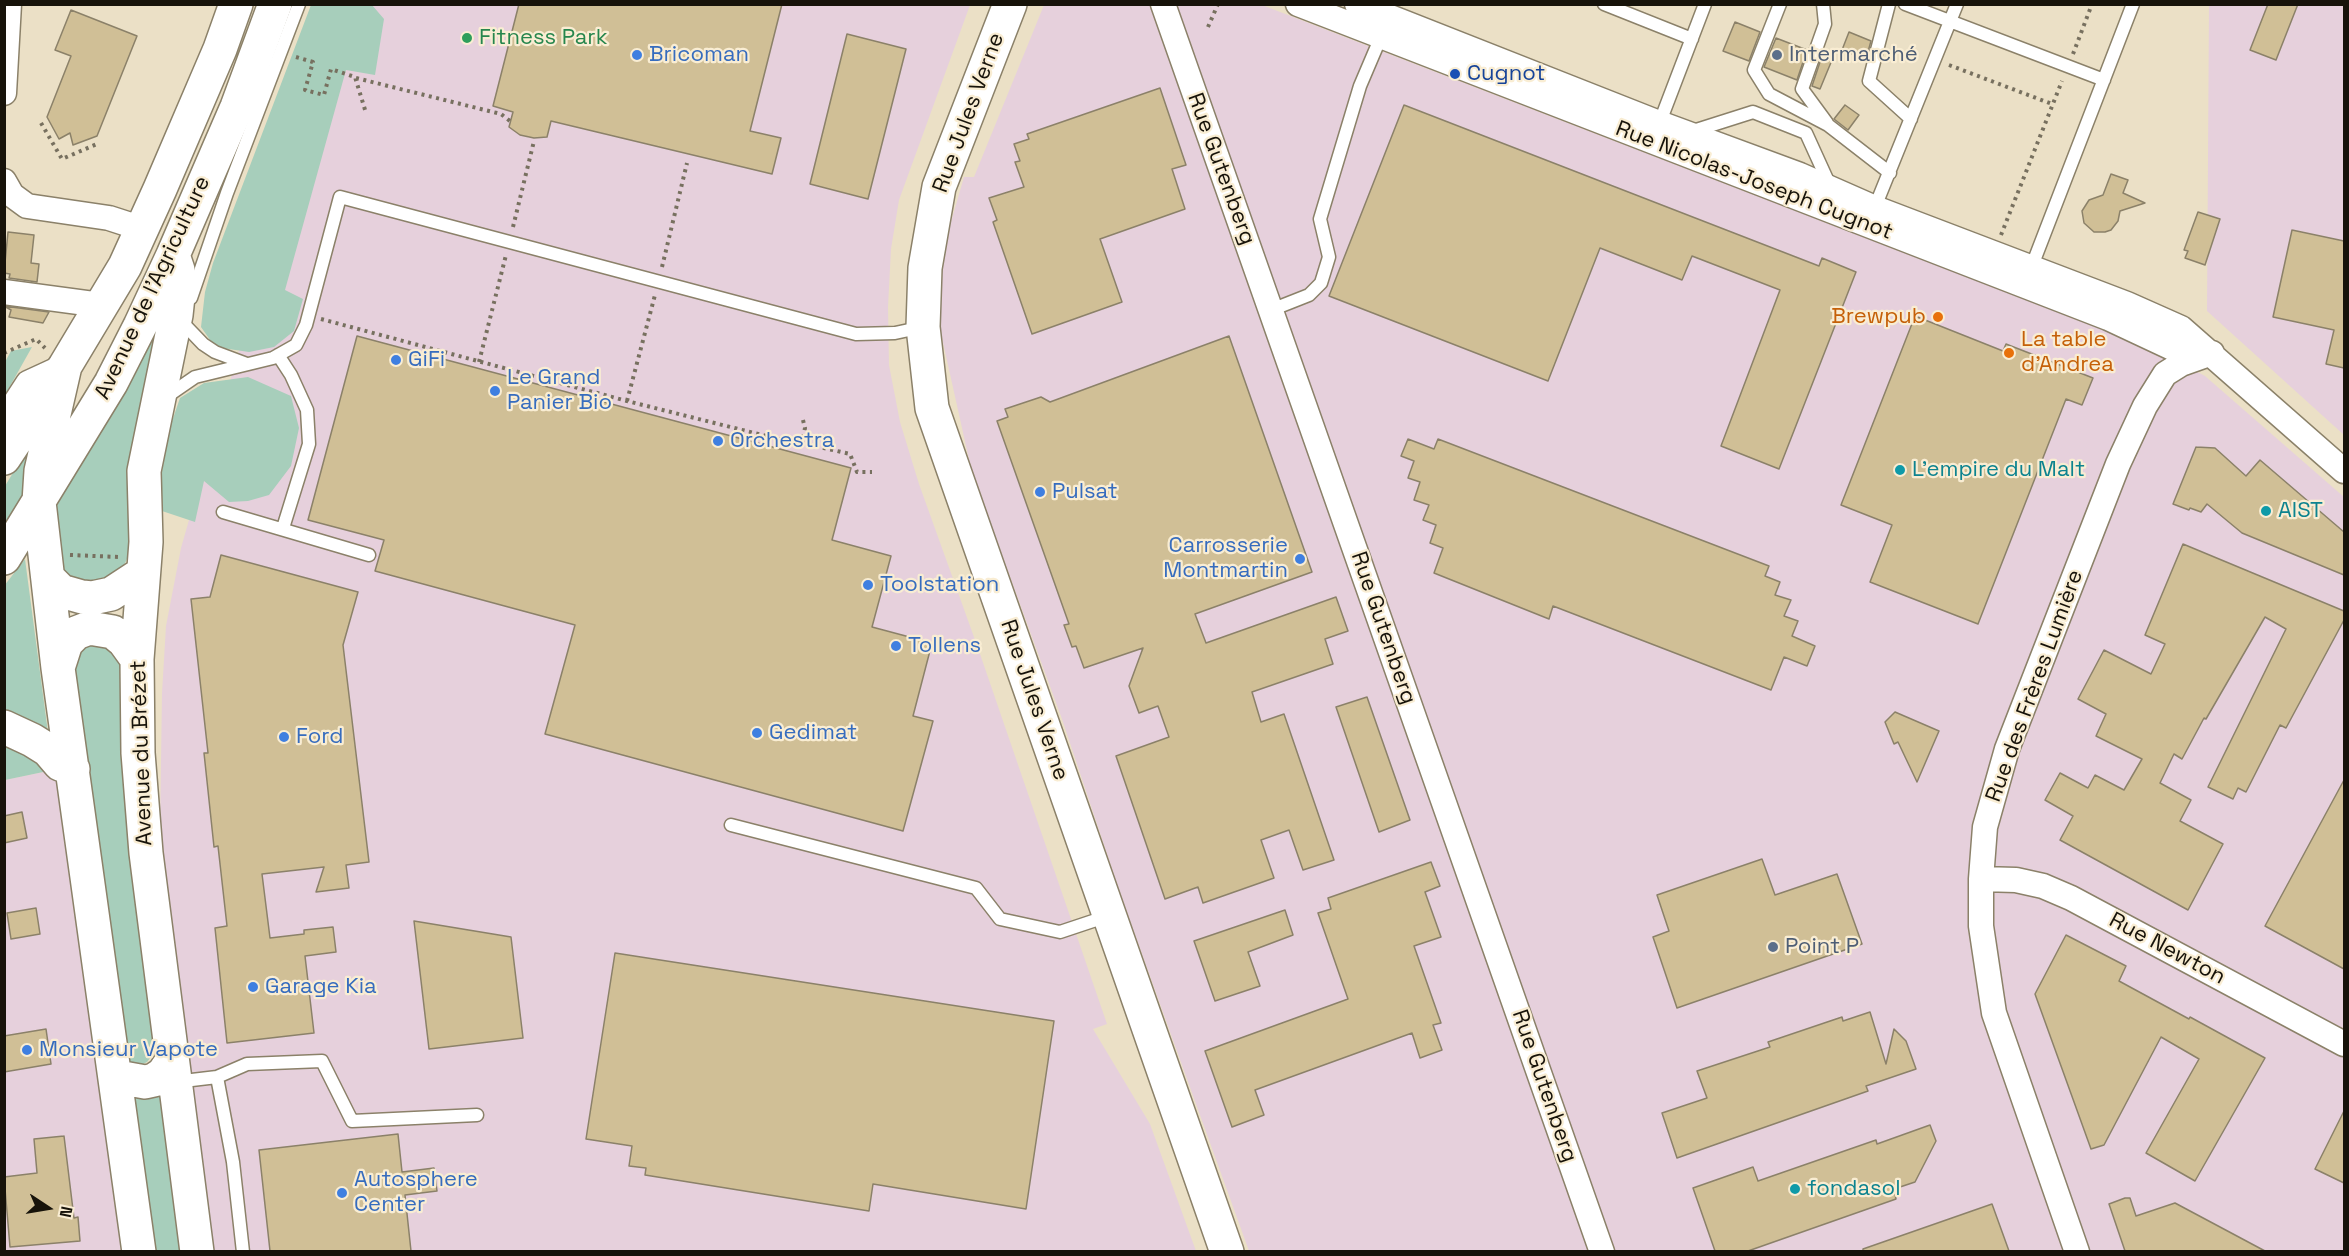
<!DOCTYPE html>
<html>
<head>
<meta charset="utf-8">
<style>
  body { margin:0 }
  #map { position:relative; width:2349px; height:1256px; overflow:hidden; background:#ebe0c6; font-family:"Space Grotesk",sans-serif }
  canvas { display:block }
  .frame { position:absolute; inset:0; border:6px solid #17130a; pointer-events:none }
  .north { position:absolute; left:18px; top:1178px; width:60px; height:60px; -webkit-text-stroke:4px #f9edd3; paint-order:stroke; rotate:102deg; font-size:16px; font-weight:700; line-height:24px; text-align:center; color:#17130a }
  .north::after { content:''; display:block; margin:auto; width:21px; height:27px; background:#17130a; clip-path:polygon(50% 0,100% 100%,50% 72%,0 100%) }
</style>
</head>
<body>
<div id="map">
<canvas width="2349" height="1256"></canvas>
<div class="frame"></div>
<div class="north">N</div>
</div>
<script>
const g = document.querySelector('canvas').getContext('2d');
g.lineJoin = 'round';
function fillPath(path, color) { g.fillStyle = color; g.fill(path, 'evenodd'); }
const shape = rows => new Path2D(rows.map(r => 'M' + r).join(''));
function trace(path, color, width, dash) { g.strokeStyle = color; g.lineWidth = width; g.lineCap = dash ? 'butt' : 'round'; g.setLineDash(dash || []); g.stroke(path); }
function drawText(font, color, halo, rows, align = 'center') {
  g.font = font + ' "Space Grotesk",sans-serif'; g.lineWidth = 4.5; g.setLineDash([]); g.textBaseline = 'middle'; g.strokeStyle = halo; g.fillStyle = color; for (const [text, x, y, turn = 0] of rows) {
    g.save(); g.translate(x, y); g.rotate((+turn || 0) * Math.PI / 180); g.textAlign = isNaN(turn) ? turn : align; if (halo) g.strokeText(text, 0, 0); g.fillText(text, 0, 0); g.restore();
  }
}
fillPath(shape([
  [341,5,970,5,899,200,891,249,888,307,889,365,900,422,919,484,979,651,1107,1024,1093,1029,1150,1124,1196,1251,213,1252,190,1081,160,831,162,693,166,626,181,548,193,506],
  [1044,5,1262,5,1897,250,2108,329,2163,354,2205,376,2344,497,2344,1251,1249,1251,1120,893,1062,719,972,473,940,329,942,253,964,177,974,177],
  [2209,5,2344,5,2344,435,2207,311],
  [48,771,64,791,128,1251,5,1251,4,780]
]), '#e6d0dc');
fillPath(shape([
  [311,5,372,5,384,19,375,75,346,70,285,290,303,299,294,331,274,347,249,352,215,347,201,327,205,292,213,263],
  [167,311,130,552,122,570,101,586,71,579,58,566,51,516],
  [32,347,5,395,5,362,11,351],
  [248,377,291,396,299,428,291,466,269,495,248,501,229,502,204,481,195,522,162,511,161,478,169,430,180,398,204,383],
  [25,453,26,501,5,535,5,486],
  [25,559,49,740,5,717,4,586],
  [82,641,122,651,158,1048,147,1062,137,1067,130,1066,123,1056,70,662],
  [4,735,48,771,5,780],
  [165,1088,186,1251,149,1251,126,1091]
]), '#a7cebb');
const building = shape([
  [519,4,782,4,750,131,781,138,772,174,551,121,547,137,534,138,520,135,509,127,513,112,493,106,519,4],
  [2268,4,2298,4,2276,60,2250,50,2268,4],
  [71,10,137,36,97,136,73,145,70,133,59,139,47,117,71,56,55,50,71,10],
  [1735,22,1760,32,1749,61,1723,51,1735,22],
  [1849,32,1871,41,1866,59,1842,50,1849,32],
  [847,34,906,49,868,199,810,184,847,34],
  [1776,38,1807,50,1797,80,1764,67,1776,38],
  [1822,56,1832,60,1820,89,1812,86,1822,56],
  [1160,88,1186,165,1172,169,1185,209,1100,239,1122,302,1032,334,993,222,997,220,989,198,1024,187,1015,162,1020,161,1014,144,1029,139,1027,134,1160,88],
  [1404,105,1819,266,1822,258,1856,272,1779,469,1721,446,1780,290,1692,256,1682,280,1600,248,1548,381,1329,296,1404,105],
  [1845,105,1859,115,1848,130,1834,119,1845,105],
  [2111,174,2128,180,2123,193,2145,203,2120,211,2118,221,2111,230,2105,232,2094,232,2084,223,2082,211,2089,200,2103,195,2111,174],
  [2198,212,2220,219,2205,265,2185,258,2188,251,2184,250,2198,212],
  [2292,230,2344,241,2344,368,2326,364,2334,330,2273,317,2292,230],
  [8,232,34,235,31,263,39,264,37,282,9,278,10,274,4,273,8,232],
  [4,306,49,312,43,323,9,317,11,310,4,306],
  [1915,316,2003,351,2006,344,2093,378,2082,405,2066,399,1978,624,1870,582,1892,525,1841,505,1915,316],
  [357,336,851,468,832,540,891,556,872,627,932,643,913,716,933,721,903,831,545,734,575,625,375,571,384,540,308,520,357,336],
  [1229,336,1312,572,1195,614,1206,643,1336,597,1348,631,1325,639,1333,664,1252,692,1261,722,1284,714,1334,860,1303,870,1289,830,1261,840,1274,878,1203,903,1198,887,1165,899,1116,756,1169,737,1158,706,1139,713,1129,686,1143,648,1084,668,1076,646,1072,647,1064,625,1069,624,997,421,1008,417,1005,409,1041,397,1050,402,1229,336],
  [1408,439,1434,449,1438,439,1769,566,1765,576,1780,582,1775,595,1791,600,1784,616,1798,621,1792,636,1815,646,1807,666,1784,657,1771,690,1553,606,1549,619,1434,573,1443,548,1430,543,1436,525,1423,520,1429,505,1414,500,1420,482,1408,478,1414,461,1401,456,1408,439],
  [2196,447,2215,448,2246,476,2260,460,2344,532,2344,575,2242,533,2207,504,2201,512,2190,508,2189,510,2173,504,2196,447],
  [2183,544,2344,611,2344,620,2286,728,2280,725,2246,792,2238,788,2233,799,2208,787,2286,629,2265,617,2206,719,2204,718,2182,759,2174,754,2160,783,2191,800,2180,821,2223,844,2188,910,2060,840,2073,816,2045,800,2060,773,2088,788,2095,775,2124,790,2142,759,2096,736,2106,714,2078,699,2104,650,2151,674,2165,644,2145,635,2183,544],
  [221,555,358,592,343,645,369,862,346,865,349,888,316,892,324,867,262,874,270,938,304,934,304,930,333,927,336,952,305,956,314,1033,227,1043,215,928,227,926,218,846,214,847,204,753,208,753,191,599,210,597,221,555],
  [1367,697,1410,820,1379,832,1336,707,1367,697],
  [1895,712,1939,731,1917,782,1898,742,1894,744,1885,722,1895,712],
  [2344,780,2344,969,2265,926,2344,780],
  [22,812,27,838,4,843,4,816,22,812],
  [1762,859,1775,895,1837,874,1862,944,1677,1008,1653,937,1669,931,1657,895,1762,859],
  [1431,862,1440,886,1425,892,1441,937,1414,946,1441,1023,1433,1025,1442,1050,1420,1058,1412,1033,1255,1090,1264,1115,1232,1127,1205,1051,1348,999,1318,913,1331,909,1328,898,1431,862],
  [36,908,40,934,11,939,7,913,36,908],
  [1285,910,1293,935,1248,952,1260,986,1215,1001,1194,941,1285,910],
  [414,921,511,937,523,1038,429,1049,414,921],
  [2066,935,2126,966,2119,981,2189,1019,2190,1017,2265,1058,2195,1181,2146,1153,2199,1059,2161,1037,2104,1145,2091,1149,2035,994,2066,935],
  [615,953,1054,1021,1026,1209,873,1184,869,1211,645,1175,646,1168,629,1166,632,1146,586,1139,615,953],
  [1870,1012,1886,1064,1894,1029,1906,1041,1916,1069,1866,1086,1868,1091,1677,1158,1662,1113,1707,1098,1697,1071,1770,1047,1768,1042,1842,1017,1843,1021,1870,1012],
  [46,1029,51,1064,4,1072,4,1036,46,1029],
  [2344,1111,2344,1183,2315,1169,2344,1111],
  [1930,1125,1936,1141,1915,1182,1894,1189,1896,1199,1748,1251,1715,1251,1693,1188,1753,1167,1758,1181,1876,1140,1877,1144,1930,1125],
  [398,1134,402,1172,434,1168,437,1191,405,1195,411,1251,270,1251,259,1150,398,1134],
  [64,1136,74,1218,78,1217,80,1241,10,1247,4,1177,37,1173,34,1139,64,1136],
  [2125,1198,2130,1198,2136,1216,2175,1203,2265,1251,2125,1251,2109,1204,2125,1198],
  [1992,1204,2009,1251,1863,1251,1863,1249,1992,1204]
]);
fillPath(building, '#d0bf96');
trace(building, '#8b8169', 1.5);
const lane = shape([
  [1604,4,1692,39],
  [1780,4,1754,70,1769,94,1828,125,1890,173],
  [1823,4,1825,24,1802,89,1827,123],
  [1889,4,1869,81,1911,119],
  [1905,4,2104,80],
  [1658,127,1705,4],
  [1690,132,1753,112,1806,133,1831,188],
  [1873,212,1957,4],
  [2030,271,2133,4],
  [191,298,227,193,299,4],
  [1271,310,1309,295,1321,283,1329,257,1320,219,1360,86,1383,32],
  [179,319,203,344,215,352,247,364],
  [278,355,291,375,307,410,309,444,283,528],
  [166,397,195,377,273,358,296,345,306,325,340,197,856,334,895,333,923,327],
  [223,512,369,555],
  [731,825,976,888,1000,919,1060,932,1108,916],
  [217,1077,247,1064,322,1061,352,1121,477,1115],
  [175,1082,217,1077,233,1162,243,1252]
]);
const street = shape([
  [1163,4,1602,1252],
  [1298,4,2108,318,2172,348,2206,352],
  [1357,4,1659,123,1800,175,1875,208,2127,304,2181,328,2344,471],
  [4,93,9,4],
  [4,181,12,195,27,206,109,218,143,229],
  [4,292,101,305],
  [4,420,28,383,65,366],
  [1981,879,2016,880,2043,886,2071,898,2344,1044],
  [2077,1252,1994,1013,1981,926,1981,879,1985,827,2007,749,2118,464,2145,406,2165,374,2181,364,2212,353]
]);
const secondary = shape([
  [1010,4,939,187,925,268,923,327,932,408,1227,1252]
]);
const primary = shape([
  [173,255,178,270,179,287,176,315,144,471,146,542,137,659,138,753,146,853,197,1252],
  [65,366,41,471,39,502,58,668,139,1252],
  [4,458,65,366,125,266,160,189,220,49,236,4],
  [4,558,111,383,140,326,173,255,237,107,275,4],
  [48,578,61,591,82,597,92,598,111,594,143,573],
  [58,668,66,643,76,633,89,628,113,632,124,641,137,659],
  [4,727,32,740,48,750,60,764,73,769],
  [114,1072,123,1078,145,1082,154,1080,163,1074,172,1061]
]);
trace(lane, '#8b8169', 15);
trace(street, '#8b8169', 27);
trace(secondary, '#8b8169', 36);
trace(primary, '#8b8169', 36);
trace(shape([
  [1208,27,1218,4],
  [2073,54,2092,4],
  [296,57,313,62,305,90,324,95,331,69,355,77,366,113],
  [1949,65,2052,104],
  [356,78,501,114,510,121],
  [41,123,62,159,97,144],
  [513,227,534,141],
  [2001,235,2062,81],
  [662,267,687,163],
  [321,319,627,401,798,444,802,443],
  [4,353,36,339,45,348],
  [479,362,506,255],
  [627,401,655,295],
  [803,420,805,428,802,443,850,454,857,472,872,472],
  [70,555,119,557]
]), '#77705f', 4, [3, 4.5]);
trace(lane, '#fff', 12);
trace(street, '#fff', 24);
trace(secondary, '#fff', 33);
trace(primary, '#fff', 33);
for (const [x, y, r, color] of [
  [467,38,6,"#2e9e5b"],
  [637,55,6,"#3f7fe0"],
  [1777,55,6,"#5c6f8a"],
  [1455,74,6,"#1a4fb4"],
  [1938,317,6,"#e8710a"],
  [2009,353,6,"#e8710a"],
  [396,360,6,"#3f7fe0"],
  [495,391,6,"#3f7fe0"],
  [718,441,6,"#3f7fe0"],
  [1900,470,6,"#0f9aa8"],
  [1040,492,6,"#3f7fe0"],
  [2266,511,6,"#0f9aa8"],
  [1300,559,6,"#3f7fe0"],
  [868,585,6,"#3f7fe0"],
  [896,646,6,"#3f7fe0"],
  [757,733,6,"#3f7fe0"],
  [284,737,6,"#3f7fe0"],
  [1773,947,6,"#5c6f8a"],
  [253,987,6,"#3f7fe0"],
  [27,1050,6,"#3f7fe0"],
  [1795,1189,6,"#0f9aa8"],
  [342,1193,6,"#3f7fe0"]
]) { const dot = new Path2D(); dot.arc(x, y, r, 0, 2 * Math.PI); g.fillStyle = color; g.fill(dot); trace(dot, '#f9edd3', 2); }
drawText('22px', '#27864d', '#f9edd3', [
  ["Fitness Park",479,38]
], 'left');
drawText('22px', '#366cbe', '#f9edd3', [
  ["Bricoman",649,55],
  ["GiFi",408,360],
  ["Le Grand",507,378],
  ["Panier Bio",507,403],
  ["Orchestra",730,441],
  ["Pulsat",1052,492],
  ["Carrosserie",1288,546,"right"],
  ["Montmartin",1288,571,"right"],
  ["Toolstation",880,585],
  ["Tollens",908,646],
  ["Gedimat",769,733],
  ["Ford",296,737],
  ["Garage Kia",265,987],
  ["Monsieur Vapote",39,1050],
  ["Autosphere",354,1180],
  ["Center",354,1205]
], 'left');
drawText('22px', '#4e5e75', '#f9edd3', [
  ["Intermarché",1789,55],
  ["Point P",1785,947]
], 'left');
drawText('22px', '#164399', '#f9edd3', [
  ["Cugnot",1467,74]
], 'left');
drawText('22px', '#17130a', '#f9edd3', [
  ["Rue Jules Verne",969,113,-70],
  ["Rue Gutenberg",1221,169,70],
  ["Rue Nicolas-Joseph Cugnot",1754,181,21],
  ["Avenue de l'Agriculture",153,288,-65],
  ["Rue Gutenberg",1383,628,71],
  ["Rue des Frères Lumière",2035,686,-70],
  ["Rue Jules Verne",1034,700,71],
  ["Avenue du Brézet",142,753,-92],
  ["Rue Newton",2167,949,28],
  ["Rue Gutenberg",1544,1086,71]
]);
drawText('22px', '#c56008', '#f9edd3', [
  ["Brewpub",1926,317],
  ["La table",2021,340,"left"],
  ["d'Andrea",2021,365,"left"]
], 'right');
drawText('22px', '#0d838f', '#f9edd3', [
  ["L'empire du Malt",1912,470],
  ["AIST",2278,511],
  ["fondasol",1807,1189]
], 'left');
</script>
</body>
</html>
